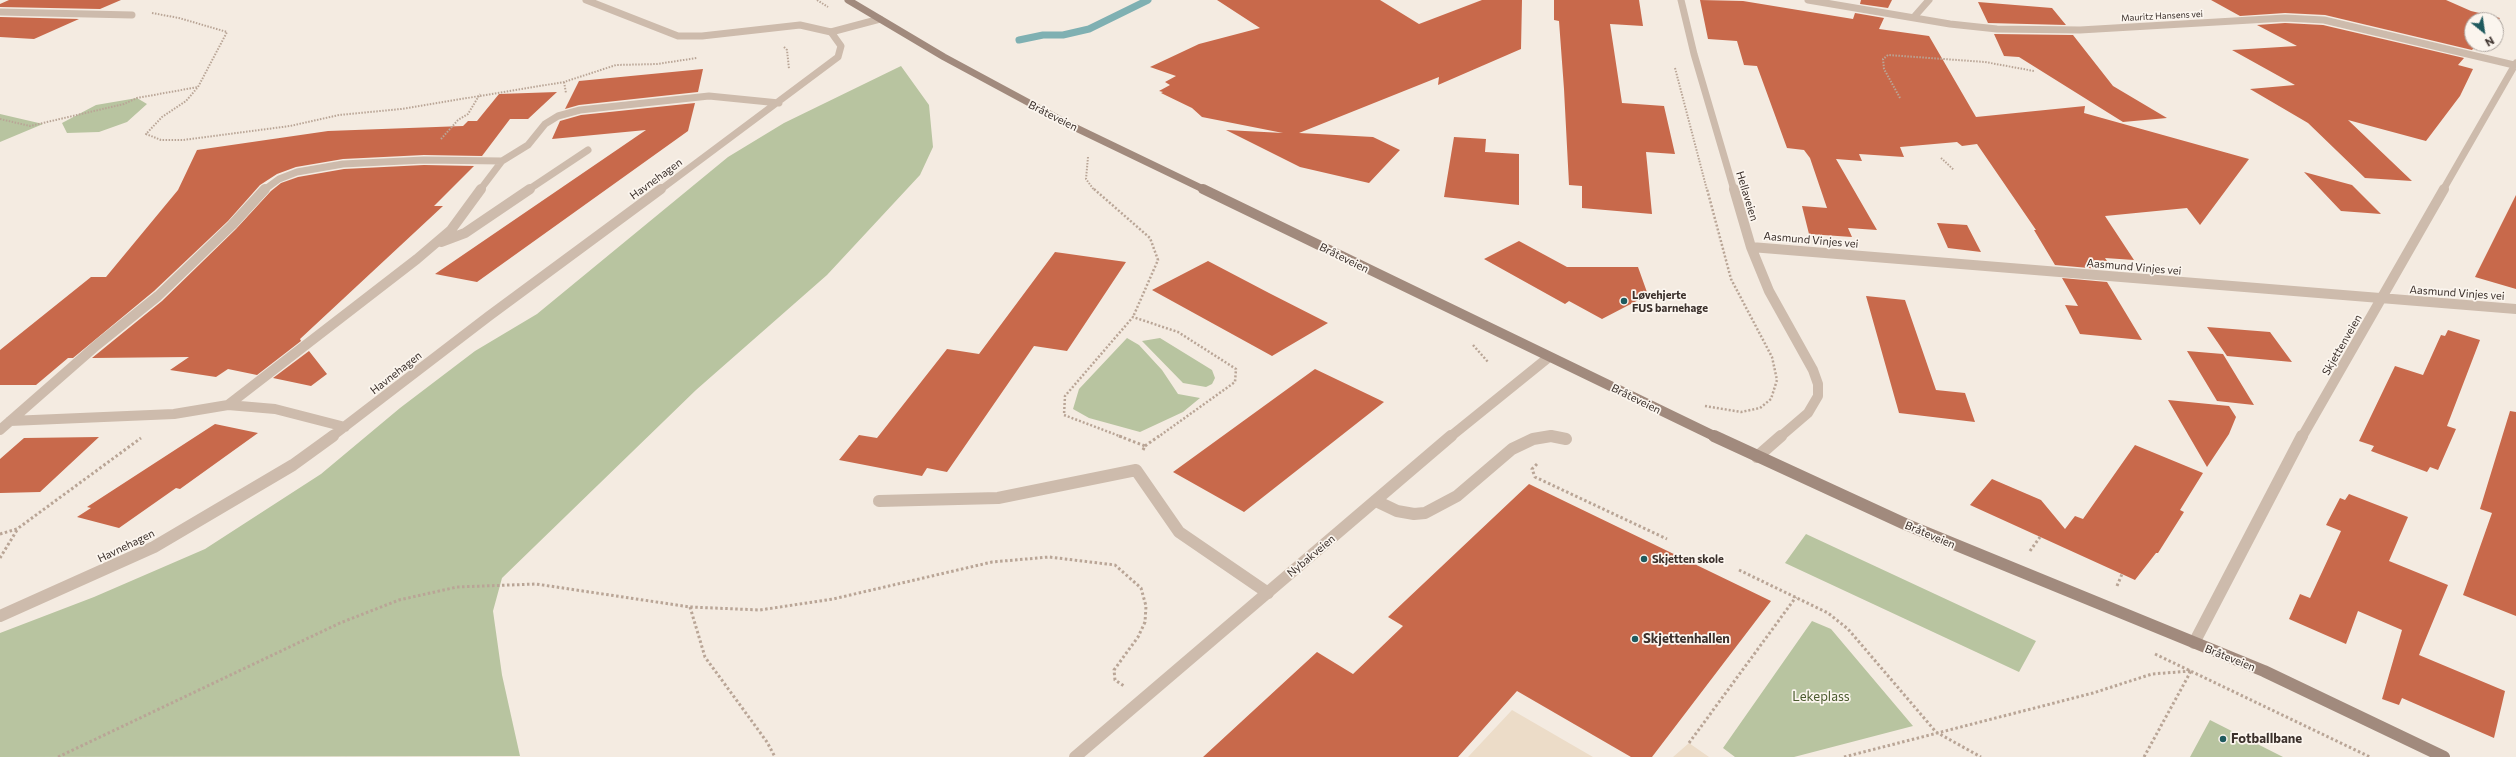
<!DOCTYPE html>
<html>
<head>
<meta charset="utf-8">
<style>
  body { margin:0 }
  #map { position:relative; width:2516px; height:757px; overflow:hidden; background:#f4ebe1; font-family:Commissioner,sans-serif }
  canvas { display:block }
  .north { position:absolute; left:2464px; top:12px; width:40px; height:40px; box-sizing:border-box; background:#fbf5ee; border:1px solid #aea6a0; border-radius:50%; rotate:150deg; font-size:11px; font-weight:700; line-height:16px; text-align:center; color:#3b302b }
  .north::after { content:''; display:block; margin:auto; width:14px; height:18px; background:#1f5a5e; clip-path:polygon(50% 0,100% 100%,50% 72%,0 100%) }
</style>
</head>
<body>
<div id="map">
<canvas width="2516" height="757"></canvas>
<div class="north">N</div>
</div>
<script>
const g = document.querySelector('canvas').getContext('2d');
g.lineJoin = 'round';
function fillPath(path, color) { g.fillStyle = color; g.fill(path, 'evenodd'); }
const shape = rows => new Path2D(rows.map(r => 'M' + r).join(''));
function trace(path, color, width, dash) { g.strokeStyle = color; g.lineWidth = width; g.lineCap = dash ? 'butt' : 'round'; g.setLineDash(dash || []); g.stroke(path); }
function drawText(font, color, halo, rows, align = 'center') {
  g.font = font + ' Commissioner,sans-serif'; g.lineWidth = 3.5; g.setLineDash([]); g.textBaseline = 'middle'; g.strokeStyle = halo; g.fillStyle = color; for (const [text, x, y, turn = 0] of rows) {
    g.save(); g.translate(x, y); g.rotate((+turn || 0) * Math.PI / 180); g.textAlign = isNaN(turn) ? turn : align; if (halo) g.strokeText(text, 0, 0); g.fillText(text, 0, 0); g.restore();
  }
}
fillPath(shape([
  [901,66,929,105,933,147,920,175,827,275,696,390,502,578,493,611,502,675,520,756,0,757,0,633,94,597,205,549,321,474,400,408,475,351,537,314,728,157,784,123],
  [137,98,147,104,127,122,99,132,67,133,62,123,96,105],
  [0,114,43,124,0,142],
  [1127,338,1139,345,1162,370,1178,394,1200,398,1183,412,1140,432,1089,418,1073,409,1079,389],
  [1160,338,1212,370,1215,378,1212,384,1206,387,1183,383,1142,341],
  [1806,534,2036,641,2019,672,1785,563],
  [1812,621,1831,629,1913,726,1794,757,1735,757,1723,748],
  [2210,720,2283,757,2190,757]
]), '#b8c4a0');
fillPath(shape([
  [1512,710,1593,757,1468,757],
  [1689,743,1709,757,1673,757]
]), '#ecdcc8');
trace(shape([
  [1019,40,1043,35,1063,35,1089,29,1148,0]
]), '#7fb0b2', 7);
fillPath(shape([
  [9,0,121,0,100,9,0,7,0,4],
  [1217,0,1380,0,1419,24,1482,0,1522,0,1521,49,1438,85,1439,77,1299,133,1373,137,1400,150,1369,183,1300,167,1226,130,1283,133,1202,117,1192,108,1161,93,1163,92,1159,91,1170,85,1165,82,1176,76,1150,67,1199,44,1260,28],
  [1554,0,1639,0,1643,26,1610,24,1622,103,1664,106,1675,154,1646,152,1652,214,1582,208,1582,186,1569,185,1564,89,1559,21,1554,20],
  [1700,0,1743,1,1853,19,1855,13,1884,18,1879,29,1929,36,1976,117,2085,106,2084,113,2249,159,2200,225,2187,208,2105,216,2134,260,2105,258,2107,261,2094,260,2100,269,2055,265,2034,230,2036,230,1977,144,1962,146,1957,142,1900,147,1904,157,1859,154,1862,161,1836,159,1877,230,1848,228,1852,237,1809,234,1802,206,1827,208,1810,158,1804,150,1787,148,1757,66,1744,65,1737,41,1708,39],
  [1861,0,1892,0,1888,8,1860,4],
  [2211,0,2446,0,2471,11,2500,18,2496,23,2496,20,2472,20,2472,44,2477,44,2472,50,2325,15,2285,13,2240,16],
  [1978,2,2052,8,2066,25,1988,23],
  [0,17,79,19,34,39,0,37],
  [2285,23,2323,25,2464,58,2458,65,2473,69,2460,96,2426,141,2348,120,2412,181,2365,178,2308,123,2250,89,2295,85,2232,50,2297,46,2257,25],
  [1994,34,2073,35,2113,86,2167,118,2123,122,2019,57,2004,56],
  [703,69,698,92,579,105,565,109,579,81],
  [557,92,528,119,510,119,482,156,424,155,343,159,296,167,277,174,260,185,228,221,154,291,73,358,68,358,36,385,0,385,0,350,91,277,106,277,178,190,197,150,328,131,463,126,468,121,477,121,499,94],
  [695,103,688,131,477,282,435,274,646,130,552,139,560,121,581,115],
  [1454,137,1486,139,1485,152,1519,154,1519,205,1444,197],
  [424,165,474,166,434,206,443,206,300,339,301,341,257,375,228,369,216,377,170,370,189,357,92,358,162,301,236,229,271,191,281,183,298,177,344,169],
  [2304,172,2352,185,2381,214,2341,211],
  [2516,195,2516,289,2475,277],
  [1937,223,1967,225,1981,252,1948,248],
  [1519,241,1567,267,1638,267,1648,295,1602,319,1569,301,1565,304,1484,259],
  [1055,252,1126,262,1067,351,1034,346,947,472,927,468,922,476,839,460,859,435,877,438,947,349,979,354],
  [1208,261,1269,293,1328,323,1272,356,1152,290],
  [2062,278,2107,282,2142,340,2080,334,2065,305,2078,306],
  [1866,296,1905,300,1936,390,1965,393,1975,422,1899,413],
  [2207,327,2270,332,2292,362,2227,356],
  [2448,330,2480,340,2447,426,2456,429,2438,470,2430,467,2427,472,2371,451,2374,446,2359,441,2395,366,2423,375,2441,335,2445,336],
  [309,351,327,374,311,386,273,378],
  [2187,351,2223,354,2254,405,2217,401],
  [1315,369,1384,402,1244,512,1173,472],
  [2168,400,2229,406,2236,417,2229,434,2207,467],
  [2510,411,2516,412,2516,616,2463,595,2492,513,2480,509],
  [215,424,258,433,180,489,176,488,119,528,77,517,91,508,87,507],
  [99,437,40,492,0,493,0,459,24,438],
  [2135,445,2203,473,2180,510,2184,512,2158,553,2156,553,2135,580,1970,505,1992,479,2041,500,2065,529,2075,516,2083,519],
  [1529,484,1771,601,1652,757,1631,757,1517,691,1458,757,1203,757,1317,652,1353,674,1403,626,1388,617],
  [2349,494,2408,517,2389,561,2448,585,2419,655,2505,691,2494,738,2402,698,2399,705,2382,699,2402,630,2358,611,2346,644,2289,619,2300,594,2310,598,2341,531,2326,525,2340,498,2345,500]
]), '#c8694b');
trace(shape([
  [817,0,828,7],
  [152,13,179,18,227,32,198,87,186,101,162,117,146,134,161,140,183,140,290,126,339,115,401,109,564,82,616,65,657,64,697,58],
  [784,47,787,50,789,69],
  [1675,68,1707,190],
  [564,82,566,93],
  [1900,98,1884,69,1883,59,1888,55,1985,62,2034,71],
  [0,119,30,126,124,104,137,98,198,87],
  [441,139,458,120,468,114,480,94],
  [1088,157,1086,179,1094,190],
  [1941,158,1954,170]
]), '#b9a596', 2, [1.5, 1.5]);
trace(shape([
  [1094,189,1150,238,1158,260,1133,317],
  [1473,345,1488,362],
  [1705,406,1741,412,1760,408,1771,399,1777,380,1772,357,1731,279,1707,189],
  [1122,437,1064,415,1065,396,1133,317,1178,332,1236,369,1235,382,1158,437]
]), '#b9a596', 2.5, [2, 2]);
trace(shape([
  [1119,436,1145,446],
  [1145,446,1159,436],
  [1143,450,1145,446],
  [1537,464,1532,469,1535,477,1667,539],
  [0,534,17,529,141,438],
  [2030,551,2040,537],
  [0,558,17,530],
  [1739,570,1828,613,1848,629,1936,732,1981,757],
  [2117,586,2122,574],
  [690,607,705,657,767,742,775,757],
  [2155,654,2370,757],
  [1689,743,1796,597],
  [58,757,340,623,399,600,457,587,536,584,690,607,760,610,833,599,992,562,1049,557,1115,565,1141,588,1146,606,1145,622,1138,637,1114,670,1115,680,1124,686],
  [1844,757,2093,693,2152,674,2191,671],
  [2144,757,2191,671]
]), '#b9a596', 3, [2.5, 2.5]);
trace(shape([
  [586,0,678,36,702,36,800,25,831,32]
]), '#cdbbac', 7);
trace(shape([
  [1545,437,1556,437]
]), '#cdbbac', 10);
trace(shape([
  [1551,436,1566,439],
  [879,501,998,498,1136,470,1179,532,1268,593],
  [1376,501,1397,511,1414,514,1425,513,1457,496,1512,449,1533,439,1551,436]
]), '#cdbbac', 12);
trace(shape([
  [1681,0,1694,54,1734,190],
  [1808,0,1950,24,1997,29,2080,30,2285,18,2324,20,2514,65],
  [0,12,132,15],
  [1914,17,1929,0],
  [264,190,279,179,297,172,343,164,424,160,502,161],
  [480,190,502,161,528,145,545,124,558,116,580,110,709,96,779,103],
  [528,190,588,150],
  [660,190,838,57,841,46,831,32,880,19],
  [2443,190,2516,63]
]), '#cdbbac', 7);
trace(shape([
  [1734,189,1751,247,1769,291,1813,370,1818,384,1818,396,1808,413,1780,437],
  [441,242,465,233,530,189],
  [1751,247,2516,309],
  [228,405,417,259,451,230,481,189],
  [10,421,174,414,228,405,275,409,345,427],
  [0,430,97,345,158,296,232,225,265,189],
  [331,437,489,316,661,189],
  [1450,437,1549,357],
  [2302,437,2444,189]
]), '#cdbbac', 10);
trace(shape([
  [1757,457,1781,436],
  [0,616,154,547,293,465,333,436],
  [2194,643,2302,436],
  [1075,757,1451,436]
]), '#cdbbac', 12);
trace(shape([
  [848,0,944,57,1072,126,1205,190]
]), '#a18a7d', 7);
trace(shape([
  [1203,189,1716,437]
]), '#a18a7d', 10);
trace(shape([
  [1714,436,1905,524,2264,671,2444,757]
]), '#a18a7d', 12);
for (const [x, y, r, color] of [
  [1624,301,4,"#1f5a5e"],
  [1644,559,4,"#1f5a5e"],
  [1635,639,4,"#1f5a5e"],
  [2223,739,4,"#1f5a5e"]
]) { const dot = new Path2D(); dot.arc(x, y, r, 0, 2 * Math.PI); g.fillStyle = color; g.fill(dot); trace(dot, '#fbf5ee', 1.5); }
drawText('9px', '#3b302b', '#fbf5ee', [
  ["Mauritz Hansens vei",2162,16,-3]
]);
drawText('11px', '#3b302b', '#fbf5ee', [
  ["Bråteveien",1053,116,27],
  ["Havnehagen",656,179,-36],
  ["Hellaveien",1747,196,73],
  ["Aasmund Vinjes vei",1811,240,5],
  ["Bråteveien",1344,258,26],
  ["Aasmund Vinjes vei",2134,267,5],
  ["Aasmund Vinjes vei",2457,293,4],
  ["Skjettenveien",2342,345,-60],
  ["Havnehagen",396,373,-38],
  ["Bråteveien",1636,399,26],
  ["Bråteveien",1930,535,23],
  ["Havnehagen",126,546,-26],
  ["Nybakveien",1311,556,-40],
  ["Bråteveien",2230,658,22]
]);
drawText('bold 11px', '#3b302b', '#fbf5ee', [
  ["Løvehjerte",1632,295],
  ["FUS barnehage",1632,308],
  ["Skjetten skole",1652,559]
], 'left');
drawText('bold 13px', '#3b302b', '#fbf5ee', [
  ["Skjettenhallen",1643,639],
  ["Fotballbane",2231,739]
], 'left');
drawText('13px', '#4a5a2e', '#fbf5ee', [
  ["Lekeplass",1821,697]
]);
</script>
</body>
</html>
